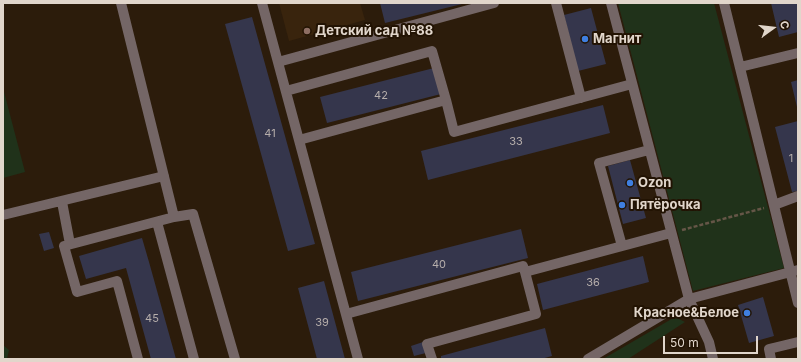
<!DOCTYPE html>
<html>
<head>
<meta charset="utf-8">
<style>
  body { margin:0 }
  #map { position:relative; width:801px; height:362px; overflow:hidden; background:#2c1c0b; font-family:Inter,sans-serif }
  canvas { display:block }
  .frame { position:absolute; inset:0; border:4px solid #e1d6cb; pointer-events:none }
  .north { position:absolute; left:753px; top:8px; width:40px; height:40px; -webkit-text-stroke:3px #221303; paint-order:stroke; rotate:75deg; font-size:11px; font-weight:700; line-height:16px; text-align:center; color:#e1d6cb }
  .north::after { content:''; display:block; margin:auto; width:14px; height:18px; background:#e1d6cb; clip-path:polygon(50% 0,100% 100%,50% 72%,0 100%) }
  .scale { position:absolute; left:663px; top:336px; width:95px; height:18px; box-sizing:border-box; border:2px solid #e1d6cb; border-top:0; padding-left:5px; font-size:12px; line-height:14px; white-space:nowrap; color:#e1d6cb; -webkit-text-stroke:3px #221303; paint-order:stroke }
</style>
</head>
<body>
<div id="map">
<canvas width="801" height="362"></canvas>
<div class="frame"></div>
<div class="north">С</div>
<div class="scale">50 m</div>
</div>
<script>
const g = document.querySelector('canvas').getContext('2d');
g.lineJoin = 'round';
function fillPath(path, color) { g.fillStyle = color; g.fill(path, 'evenodd'); }
const shape = rows => new Path2D(rows.map(r => 'M' + r).join(''));
function trace(path, color, width, dash) { g.strokeStyle = color; g.lineWidth = width; g.lineCap = dash ? 'butt' : 'round'; g.setLineDash(dash || []); g.stroke(path); }
function drawText(font, color, halo, rows, align = 'center') {
  g.font = font + ' Inter,sans-serif'; g.lineWidth = 4; g.setLineDash([]); g.textBaseline = 'middle'; g.strokeStyle = halo; g.fillStyle = color; for (const [text, x, y, turn = 0] of rows) {
    g.save(); g.translate(x, y); g.rotate((+turn || 0) * Math.PI / 180); g.textAlign = isNaN(turn) ? turn : align; if (halo) g.strokeText(text, 0, 0); g.fillText(text, 0, 0); g.restore();
  }
}
fillPath(shape([
  [279,3,360,3,365,20,289,41]
]), '#39240d');
fillPath(shape([
  [618,3,714,3,784,268,693,291],
  [3,88,25,172,3,178],
  [675,317,685,322,628,359,603,359],
  [3,345,9,350,7,359,3,359]
]), '#20321a');
fillPath(shape([
  [380,3,461,3,462,4,385,23],
  [771,3,798,3,798,32,779,37],
  [591,8,606,64,578,71,564,15],
  [252,17,315,244,288,251,225,24],
  [434,68,441,94,327,123,320,97],
  [798,80,798,107,797,107,791,82],
  [603,105,610,133,428,180,421,151],
  [798,121,798,191,792,192,775,127],
  [630,160,646,218,623,224,608,166],
  [521,229,528,258,358,301,351,272],
  [49,232,54,248,44,251,39,234],
  [142,238,149,262,176,359,151,359,126,268,86,279,79,256],
  [643,256,649,282,543,310,537,284],
  [324,281,345,359,317,359,298,288],
  [763,297,774,336,749,343,738,305],
  [545,328,552,356,541,359,441,359,441,356],
  [423,342,426,353,414,356,411,346]
]), '#35364c');
trace(shape([
  [682,230,764,208]
]), '#655647', 2.5, [4, 2]);
trace(shape([
  [121,3,174,217],
  [262,3,358,359],
  [556,3,581,98],
  [611,3,689,299,709,342,713,359],
  [724,3,798,303],
  [278,62,494,3],
  [740,67,798,53],
  [286,91,432,51,446,100],
  [299,140,446,100,454,132,632,84],
  [62,202,70,244],
  [774,205,798,196],
  [3,215,164,176],
  [157,222,194,359],
  [622,246,599,163,649,150],
  [346,314,523,266,525,272],
  [138,359,117,281,77,292,64,246,174,217,193,214,235,359],
  [432,359,427,344,536,314,525,272,671,233],
  [588,359,689,299,798,270],
  [771,359,769,349,798,342]
]), '#746666', 10);
for (const [x, y, r, color] of [
  [307,31,4,"#8d6e63"],
  [585,39,4,"#3f7fe0"],
  [630,183,4,"#3f7fe0"],
  [622,205,4,"#3f7fe0"],
  [747,313,4,"#3f7fe0"]
]) { const dot = new Path2D(); dot.arc(x, y, r, 0, 2 * Math.PI); g.fillStyle = color; g.fill(dot); trace(dot, '#221303', 1.5); }
drawText('11px', '#b6aeab', null, [
  ["42",381,96],
  ["41",270,134],
  ["33",516,142],
  ["1",791,159],
  ["40",439,265],
  ["36",593,283],
  ["45",152,319],
  ["39",322,323]
]);
drawText('bold 13px', '#e1d6cb', '#221303', [
  ["Детский сад №88",315,31],
  ["Магнит",593,39],
  ["Ozon",638,183],
  ["Пятёрочка",630,205],
  ["Красное&Белое",739,313,"right"]
], 'left');
</script>
</body>
</html>
